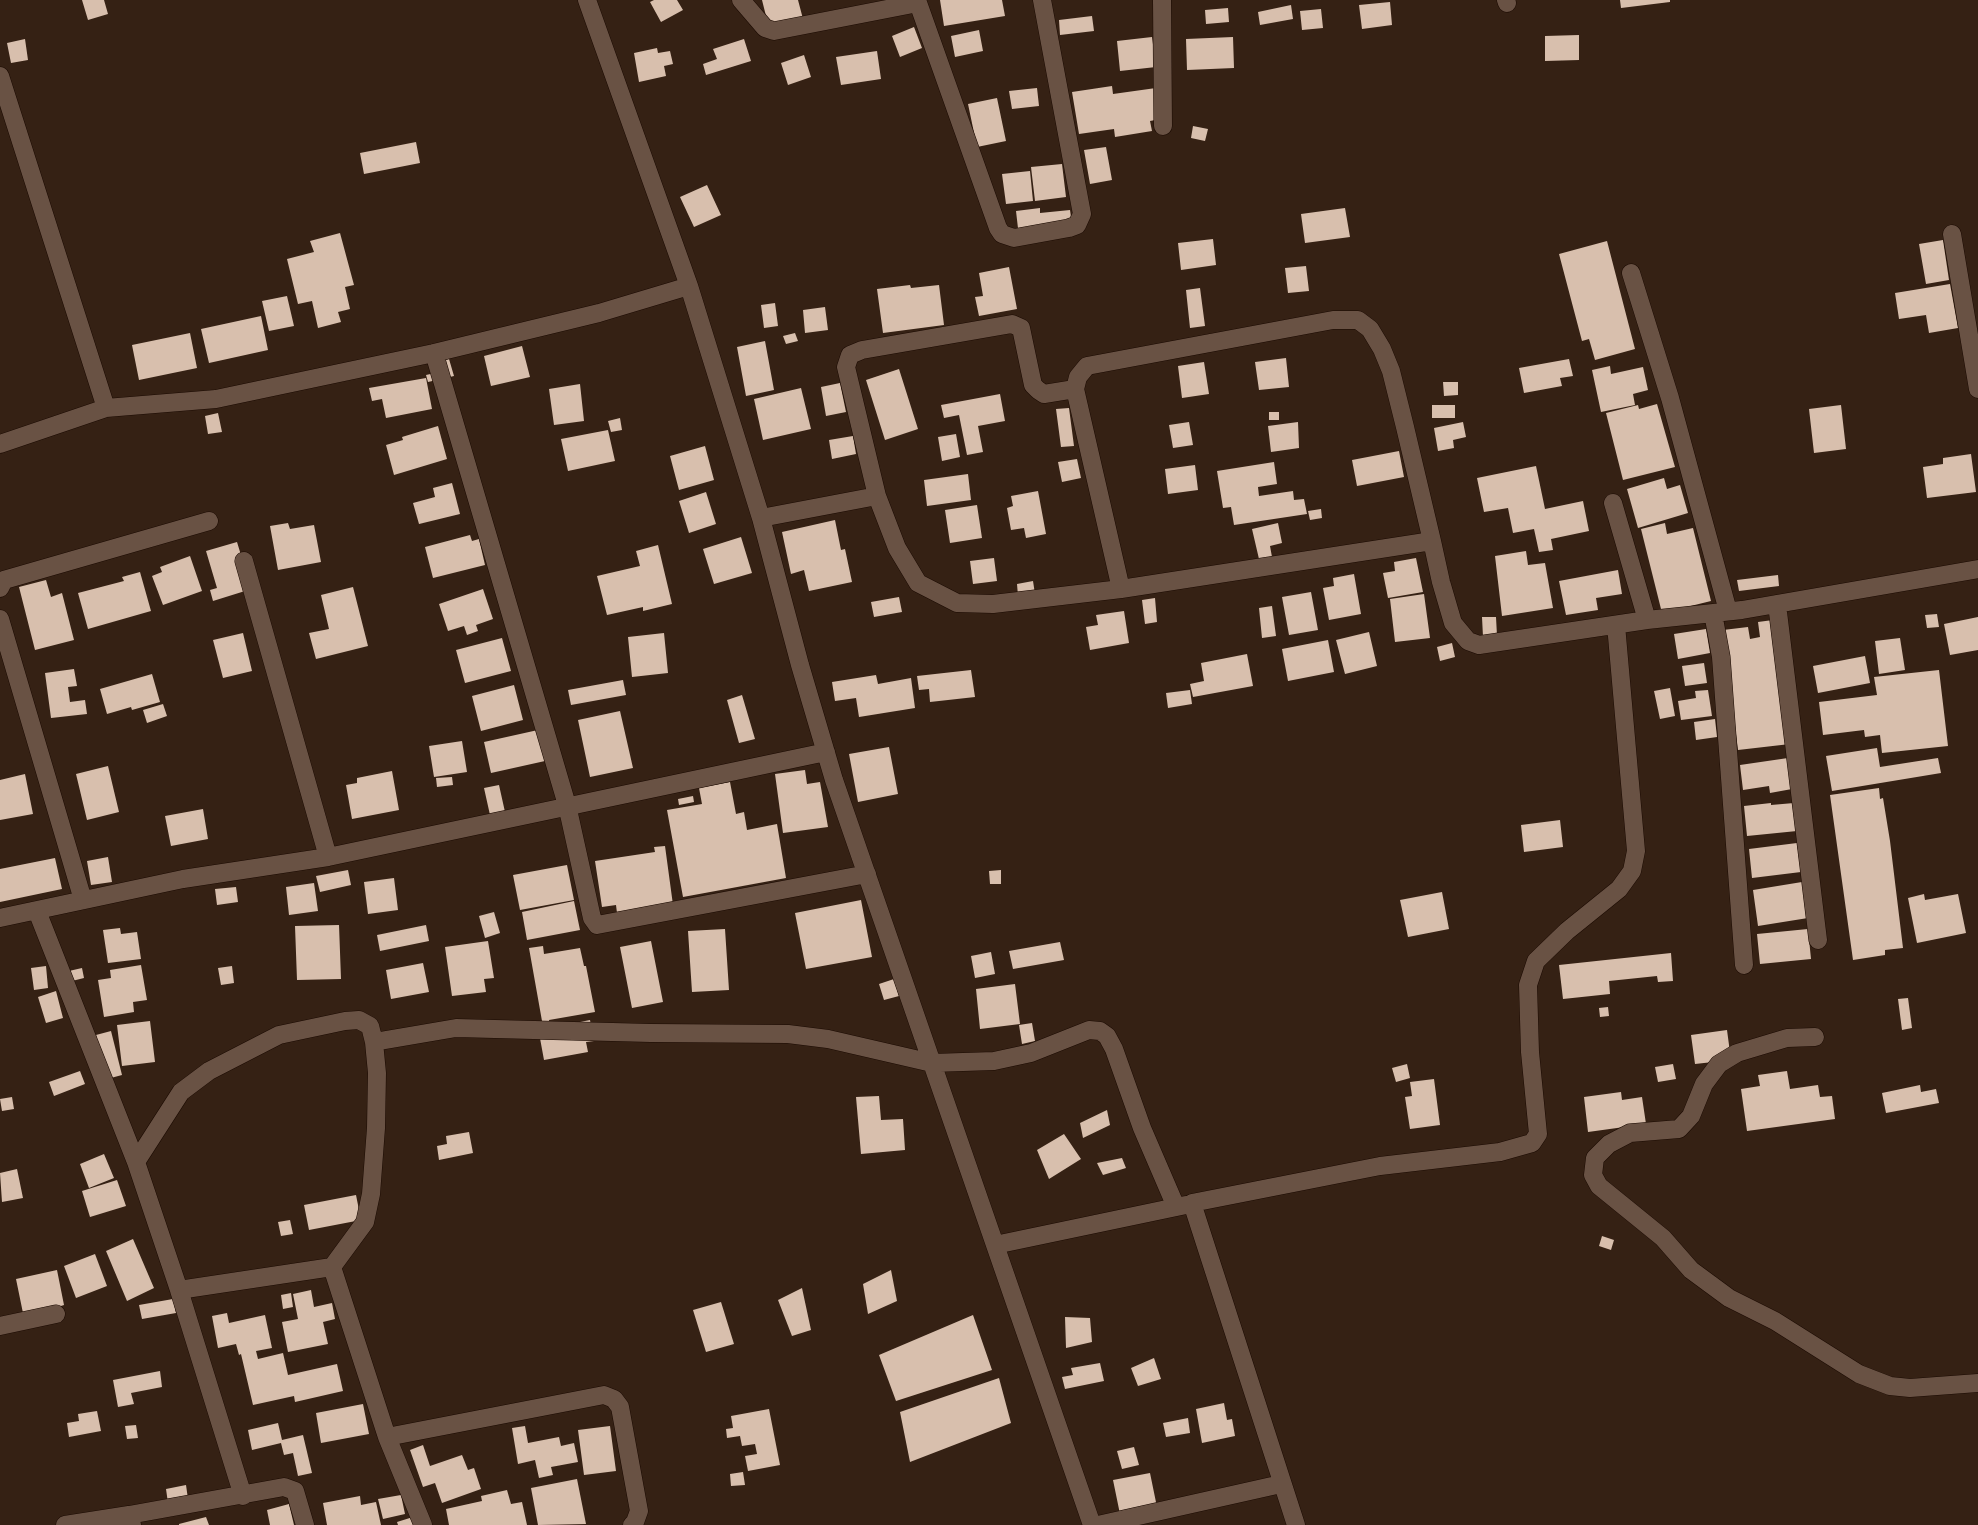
<!DOCTYPE html>
<html>
<head>
<meta charset="utf-8">
<style>
  body { margin:0 }
  canvas { display:block; background:#352114 }
</style>
</head>
<body>
<canvas width="1978" height="1525"></canvas>
<script>
const g = document.querySelector('canvas').getContext('2d');
g.lineJoin = 'round';
function fillPath(path, color) { g.fillStyle = color; g.fill(path, 'evenodd'); }
const shape = rows => new Path2D(rows.map(r => 'M' + r).join(''));
function trace(path, color, width, dash) { g.strokeStyle = color; g.lineWidth = width; g.lineCap = dash ? 'butt' : 'round'; g.setLineDash(dash || []); g.stroke(path); }
fillPath(shape([
  [82,0,104,0,108,14,88,20],
  [654,0,677,0,683,10,661,22,650,2],
  [762,0,798,0,803,19,769,28],
  [940,0,1002,0,1005,16,944,26],
  [1620,0,1670,0,1670,2,1621,8],
  [1390,2,1392,25,1362,29,1359,5],
  [1291,5,1293,19,1260,25,1258,12],
  [1228,8,1229,22,1206,24,1205,10],
  [1321,9,1323,28,1302,30,1300,11],
  [1092,16,1094,31,1060,35,1059,20],
  [914,27,922,48,900,57,892,36],
  [979,30,983,51,955,57,951,36],
  [1579,35,1579,60,1545,61,1545,36],
  [1152,37,1156,67,1120,71,1117,41],
  [1233,37,1234,68,1187,70,1186,39],
  [25,39,28,60,11,63,7,43],
  [744,39,751,61,706,75,703,64,717,59,713,49],
  [657,48,658,53,670,51,673,64,664,66,666,76,639,82,634,53],
  [877,51,881,79,841,85,836,57],
  [804,55,811,77,788,85,781,63],
  [1112,86,1113,94,1156,88,1161,119,1150,121,1152,131,1115,137,1114,129,1079,134,1072,92],
  [1037,88,1039,106,1012,109,1009,91],
  [997,98,1006,141,977,147,968,104],
  [1193,126,1208,129,1205,141,1191,138],
  [416,142,420,163,364,174,360,153],
  [1106,147,1112,180,1090,184,1084,150],
  [1062,164,1066,197,1035,201,1031,167],
  [1030,171,1033,201,1006,204,1002,174],
  [707,185,721,215,694,227,680,197],
  [1040,208,1040,213,1070,210,1073,231,1019,237,1016,211],
  [1345,208,1350,237,1305,243,1301,214],
  [340,233,354,285,345,287,350,309,338,312,341,322,318,328,312,301,298,304,287,259,314,252,310,241],
  [1213,239,1216,265,1181,270,1178,243],
  [1943,240,1949,280,1926,284,1919,244],
  [1607,241,1635,349,1595,360,1589,339,1582,341,1559,254],
  [1306,266,1309,291,1288,293,1285,268],
  [1009,267,1017,309,979,316,975,297,983,296,979,273],
  [1950,284,1958,328,1929,333,1926,315,1899,319,1895,293],
  [910,285,911,288,939,285,944,325,883,333,877,289],
  [1200,288,1205,326,1190,328,1186,290],
  [287,296,294,326,269,331,262,301],
  [775,303,778,326,764,328,761,305],
  [825,307,828,330,805,333,803,310],
  [261,316,268,350,209,363,201,329],
  [190,333,197,368,139,380,132,345],
  [795,333,798,341,786,344,783,336],
  [765,341,774,390,746,396,737,347],
  [522,346,530,377,491,386,484,356],
  [1286,358,1289,387,1259,390,1255,362],
  [449,359,454,376,428,382,426,375,444,371,441,361],
  [1569,359,1573,376,1560,378,1562,386,1524,393,1519,368],
  [1204,362,1209,394,1182,398,1178,366],
  [1610,366,1611,374,1643,367,1648,390,1633,394,1635,405,1601,412,1592,370],
  [899,369,918,429,885,440,866,380],
  [426,378,432,409,386,418,382,399,372,401,369,388],
  [1443,382,1458,382,1458,395,1444,396],
  [840,383,846,412,826,416,821,387],
  [580,384,584,421,554,425,549,389],
  [801,388,811,429,763,440,754,399],
  [1000,394,1005,421,978,426,983,452,967,455,959,415,944,418,941,405],
  [1657,404,1675,467,1623,480,1606,413,1638,405,1639,409],
  [1432,405,1455,405,1455,418,1432,418],
  [1841,405,1846,449,1814,453,1809,409],
  [1069,408,1074,446,1061,447,1056,409],
  [1269,412,1279,412,1279,420,1269,420],
  [218,413,222,432,208,434,205,416],
  [620,418,622,430,611,432,608,421],
  [1189,422,1193,445,1173,448,1169,425],
  [1298,422,1299,448,1271,452,1268,426],
  [1463,422,1466,437,1453,440,1454,448,1438,451,1434,428],
  [438,426,447,459,394,475,386,445,403,440,402,437],
  [608,430,615,461,568,471,561,439],
  [956,434,960,457,942,461,938,437],
  [853,436,856,454,832,459,829,440],
  [705,446,714,480,679,490,670,456],
  [1399,451,1404,477,1357,486,1352,460],
  [1971,454,1976,492,1927,498,1923,467,1943,464,1943,458],
  [1077,459,1081,478,1062,482,1058,462],
  [1274,462,1277,484,1258,487,1259,496,1293,491,1294,500,1304,499,1307,514,1234,525,1231,507,1223,508,1217,471],
  [1195,465,1198,490,1168,494,1165,469],
  [1536,466,1545,509,1583,501,1589,531,1551,539,1553,550,1539,552,1534,529,1513,533,1508,508,1484,512,1477,478],
  [968,474,971,500,927,506,924,480],
  [1664,478,1667,489,1680,485,1688,513,1638,528,1627,489],
  [452,483,460,514,419,524,413,503,435,497,433,488],
  [1038,491,1046,534,1026,538,1024,528,1011,530,1007,508,1013,506,1011,496],
  [706,492,716,524,689,533,679,501],
  [977,505,982,538,950,543,945,510],
  [1321,509,1322,518,1310,520,1308,511],
  [835,520,841,550,845,549,852,582,809,591,804,570,791,574,782,532],
  [288,523,290,529,314,525,321,562,278,570,270,526],
  [1278,523,1282,543,1270,546,1272,557,1259,559,1252,529],
  [1665,523,1667,534,1693,528,1711,601,1662,613,1641,529],
  [470,535,472,541,479,539,485,565,433,578,425,547],
  [741,537,752,573,714,584,703,549],
  [237,542,247,575,245,591,213,601,210,590,217,588,206,551],
  [658,545,672,604,643,611,643,607,607,615,597,576,640,566,636,551],
  [1526,551,1528,565,1545,563,1553,608,1502,616,1495,556],
  [190,556,202,591,163,605,152,576,162,572,160,567],
  [994,558,997,581,973,584,970,561],
  [1416,558,1423,592,1388,598,1383,573,1395,571,1394,562],
  [1618,570,1622,594,1596,598,1598,610,1566,615,1559,581],
  [140,572,151,611,88,629,78,593,124,581,122,577],
  [1354,574,1361,614,1329,620,1323,588,1334,586,1333,578],
  [1778,575,1779,586,1739,591,1737,580],
  [46,580,51,597,62,593,74,640,35,650,19,587],
  [1033,581,1035,594,1018,596,1017,584],
  [353,587,368,646,316,659,309,633,329,629,321,595],
  [483,589,493,619,476,625,478,631,467,635,464,626,448,631,439,604],
  [1311,592,1318,630,1289,635,1282,597],
  [1424,594,1430,638,1395,642,1390,599],
  [899,597,902,612,874,617,871,602],
  [1155,598,1157,622,1145,624,1142,600],
  [1272,606,1276,636,1262,638,1259,608],
  [1124,611,1129,643,1090,650,1086,627,1098,625,1096,615],
  [1937,614,1939,627,1927,628,1925,615],
  [1482,617,1496,617,1497,636,1483,637],
  [1978,617,1978,650,1950,655,1944,624],
  [1773,620,1790,744,1738,750,1723,630,1748,627,1750,639,1760,637,1758,622],
  [1706,629,1710,653,1678,659,1674,634],
  [1369,632,1377,666,1345,674,1336,640],
  [243,633,252,671,223,678,213,640],
  [664,633,668,673,632,677,628,637],
  [502,638,511,671,465,683,456,650],
  [1900,638,1905,670,1879,674,1875,641],
  [1328,640,1334,672,1288,681,1282,649],
  [1452,643,1455,657,1440,661,1437,647],
  [1247,654,1253,686,1193,697,1190,684,1204,681,1201,663],
  [1865,656,1870,683,1818,693,1813,666],
  [1704,663,1707,683,1685,686,1682,666],
  [74,669,77,686,68,687,70,702,85,700,87,714,51,718,45,673],
  [971,670,975,697,930,702,929,689,919,690,917,676],
  [1939,670,1948,746,1882,753,1880,735,1865,737,1864,730,1823,735,1819,702,1877,695,1874,677],
  [152,674,160,702,132,710,131,707,107,714,100,689],
  [876,675,878,684,911,678,915,708,859,717,856,698,835,701,832,682],
  [623,680,626,695,571,705,568,690],
  [514,685,523,720,481,731,472,696],
  [1670,688,1675,716,1660,719,1654,691],
  [1190,690,1192,704,1168,708,1166,693],
  [1708,690,1712,716,1681,720,1678,701,1696,698,1695,691],
  [742,695,755,739,739,743,727,700],
  [163,704,167,716,147,723,143,710],
  [620,711,633,768,590,777,578,720],
  [1715,719,1717,737,1696,740,1694,722],
  [538,730,545,761,491,773,484,742],
  [462,741,467,772,434,777,429,746],
  [889,747,898,794,858,802,849,754],
  [1877,748,1880,767,1938,758,1941,773,1832,791,1826,756],
  [1788,758,1792,789,1770,793,1769,786,1743,790,1740,765],
  [108,766,119,812,87,820,76,774],
  [805,770,807,784,820,782,828,827,783,833,775,774],
  [392,771,399,810,352,819,346,785,357,783,357,778],
  [25,774,33,814,0,820,0,780],
  [452,777,453,785,437,787,436,778],
  [730,782,736,814,744,812,747,830,777,824,786,878,683,897,667,810,702,804,699,788],
  [499,785,505,812,490,815,484,788],
  [1879,788,1880,799,1883,798,1890,841,1903,948,1885,950,1885,955,1853,960,1830,795],
  [693,796,694,802,679,805,678,799],
  [1771,803,1771,805,1794,803,1797,831,1747,836,1744,806],
  [203,809,208,839,171,846,165,816],
  [1560,820,1563,847,1524,852,1521,825],
  [1797,843,1801,872,1752,878,1749,849],
  [665,846,673,905,617,913,616,905,602,907,595,861,655,852,654,847],
  [108,857,112,882,91,885,87,861],
  [55,858,62,889,0,902,0,869],
  [567,865,574,900,520,910,513,875],
  [348,870,351,885,320,892,316,876],
  [1001,870,1001,884,990,884,989,871],
  [394,878,398,910,368,914,364,882],
  [1802,882,1808,918,1758,926,1753,890],
  [314,883,318,911,289,915,286,887],
  [236,887,238,902,217,905,215,889],
  [1442,892,1449,929,1408,937,1400,900],
  [1924,894,1925,900,1958,894,1966,933,1917,943,1908,898],
  [861,900,872,957,806,969,795,913],
  [574,901,580,930,527,940,522,912],
  [494,912,500,933,485,938,479,916],
  [339,925,341,979,297,980,295,926],
  [426,925,429,941,380,951,377,935],
  [120,928,121,934,137,932,141,959,108,963,103,930],
  [725,929,729,990,692,992,688,931],
  [1808,929,1811,959,1760,964,1757,934],
  [488,941,494,978,484,979,486,992,452,996,445,947],
  [651,941,663,1002,632,1008,620,947],
  [1060,942,1064,960,1013,969,1009,951],
  [543,946,544,954,580,948,584,966,586,966,595,1012,549,1020,550,1028,590,1020,594,1041,586,1042,588,1052,544,1060,537,1022,542,1021,529,948],
  [991,952,995,974,975,978,971,956],
  [1671,953,1673,981,1658,982,1657,976,1609,981,1610,994,1563,999,1559,965],
  [423,963,429,992,391,999,386,970],
  [141,965,147,1000,133,1002,134,1012,104,1017,98,980,111,978,110,970],
  [46,966,48,988,34,990,31,968],
  [232,966,234,983,221,985,218,968],
  [82,968,84,978,72,981,69,971],
  [894,979,899,996,884,1000,879,984],
  [1015,984,1020,1024,980,1029,976,989],
  [56,991,63,1018,46,1023,38,997],
  [1908,998,1912,1028,1902,1030,1898,999],
  [1608,1007,1609,1016,1600,1017,1599,1008],
  [150,1021,155,1062,122,1066,117,1025],
  [1032,1023,1035,1041,1022,1044,1019,1025],
  [1727,1030,1731,1060,1695,1064,1691,1035],
  [111,1031,122,1075,107,1079,96,1035],
  [1407,1064,1410,1078,1396,1082,1392,1068],
  [1673,1064,1676,1079,1658,1082,1655,1067],
  [80,1071,85,1084,54,1096,49,1082],
  [1787,1071,1790,1089,1818,1085,1820,1097,1832,1096,1835,1119,1747,1131,1741,1089,1760,1086,1758,1075],
  [1434,1079,1440,1125,1410,1129,1405,1097,1412,1096,1410,1082],
  [1920,1085,1921,1092,1936,1089,1939,1103,1886,1113,1882,1093],
  [1621,1092,1622,1100,1642,1097,1646,1124,1588,1132,1584,1097],
  [879,1096,881,1120,903,1119,905,1150,861,1154,856,1097],
  [12,1097,14,1109,2,1111,0,1099],
  [1107,1110,1110,1125,1083,1138,1080,1123],
  [469,1132,473,1153,439,1160,437,1146,447,1144,446,1136],
  [1064,1134,1081,1159,1049,1179,1037,1150],
  [104,1154,114,1178,89,1188,80,1164],
  [1122,1158,1126,1168,1103,1175,1097,1163],
  [17,1169,23,1198,2,1202,0,1173],
  [117,1180,126,1206,90,1217,82,1191],
  [356,1195,361,1220,309,1230,304,1205],
  [290,1220,293,1234,281,1236,278,1222],
  [1602,1236,1614,1240,1611,1250,1599,1246],
  [133,1239,154,1288,127,1301,106,1251],
  [95,1254,107,1286,76,1298,64,1266],
  [57,1270,64,1305,24,1318,16,1279],
  [891,1270,897,1301,868,1314,863,1284],
  [802,1288,811,1330,792,1336,778,1300],
  [311,1290,314,1307,332,1303,335,1319,323,1322,328,1344,288,1352,282,1322,298,1319,293,1294],
  [291,1293,293,1307,283,1309,281,1295],
  [173,1299,176,1313,142,1319,139,1305],
  [721,1302,734,1344,706,1352,693,1310],
  [227,1313,229,1323,265,1315,272,1348,256,1351,258,1359,283,1353,288,1375,337,1364,343,1391,295,1402,294,1396,253,1405,241,1354,239,1355,236,1344,218,1348,212,1316],
  [973,1315,992,1370,896,1401,879,1355],
  [1065,1317,1090,1318,1092,1342,1066,1348],
  [1154,1358,1161,1379,1138,1386,1131,1368],
  [1100,1363,1104,1381,1065,1389,1062,1377,1073,1375,1071,1368],
  [160,1371,162,1387,131,1393,134,1404,118,1407,113,1380],
  [999,1378,1011,1423,910,1462,900,1412],
  [1224,1403,1227,1420,1232,1419,1235,1436,1202,1443,1196,1409],
  [363,1404,369,1434,321,1443,316,1413],
  [769,1409,780,1465,748,1471,745,1456,757,1454,755,1444,742,1446,740,1436,727,1438,726,1429,733,1428,731,1416],
  [97,1411,101,1431,69,1437,67,1423,79,1421,78,1414],
  [1188,1418,1190,1433,1166,1437,1163,1423],
  [278,1423,282,1440,303,1435,312,1473,298,1476,293,1453,284,1455,281,1443,252,1450,248,1430],
  [136,1425,138,1438,127,1439,125,1426],
  [525,1426,528,1443,559,1437,561,1446,574,1443,578,1462,551,1467,553,1475,539,1478,535,1460,518,1464,512,1428],
  [610,1426,616,1471,584,1475,578,1430],
  [423,1445,430,1466,462,1455,468,1470,474,1468,481,1489,442,1503,435,1483,423,1487,410,1450],
  [1134,1447,1139,1465,1122,1469,1117,1451],
  [743,1472,745,1485,731,1486,730,1474],
  [1150,1473,1158,1512,1121,1519,1113,1480],
  [577,1479,586,1524,538,1525,531,1488],
  [186,1485,188,1499,168,1503,166,1489],
  [507,1490,511,1504,522,1502,527,1525,449,1525,446,1509,482,1501,481,1496],
  [401,1495,405,1514,383,1519,378,1499],
  [360,1496,361,1505,376,1502,381,1525,327,1525,323,1503],
  [289,1504,294,1525,270,1525,267,1510],
  [206,1517,209,1525,179,1525,179,1524],
  [413,1517,415,1525,398,1525,397,1522]
]), '#d8bfad');
const minor = shape([
  [587,0,689,286],
  [741,0,765,28,774,31,918,3],
  [917,0,998,228,1002,234,1014,238,1069,228,1077,225,1082,214,1042,0],
  [1162,0,1163,126],
  [1506,0,1507,3],
  [0,76,106,408],
  [1952,234,1978,389],
  [1631,273,1670,398,1728,611],
  [434,353,567,805,592,918,597,925,867,874],
  [1075,389,1044,394,1038,390,1033,385,1021,328,1012,324,862,350,850,355,846,367,877,496,897,548,918,583,957,603,993,604,1121,589],
  [0,444,106,408,216,399,434,353,599,313,689,286,761,518,800,665,834,780,1092,1525],
  [1613,503,1647,620],
  [761,518,877,496],
  [1432,541,1121,589,1075,389,1078,377,1087,366,1333,320,1358,320,1370,329,1382,349,1391,371,1405,427,1432,541,1441,582,1453,623,1468,641,1479,645,1647,620,1742,610,1978,569],
  [244,561,328,857],
  [0,588,4,580,209,521],
  [1777,604,1818,940],
  [1713,613,1721,657,1744,965],
  [0,619,83,900],
  [37,911,136,1162,179,1290,243,1496],
  [0,918,183,879,328,857,826,752],
  [1815,1037,1787,1038,1737,1053,1719,1064,1704,1084,1691,1116,1679,1129,1630,1133,1609,1144,1595,1158,1593,1175,1599,1186,1663,1238,1691,1270,1729,1298,1775,1321,1859,1374,1890,1386,1910,1388,1978,1383],
  [374,1042,456,1028,651,1033,788,1034,828,1039,932,1063,994,1061,1031,1053,1089,1030,1100,1031,1107,1036,1114,1049,1142,1128,1176,1207],
  [136,1162,181,1092,209,1071,279,1035,345,1021,359,1020,370,1026,374,1042,377,1073,376,1128,371,1194,365,1222,332,1267,179,1290],
  [995,1245,1186,1205],
  [332,1267,387,1437,423,1525],
  [0,1326,56,1314],
  [387,1437,604,1395,614,1399,620,1407,639,1511,635,1522,632,1525],
  [65,1525,129,1515],
  [132,1525,129,1515,284,1487,295,1491,305,1525],
  [1098,1525,1281,1484],
  [1296,1525,1192,1203,1380,1166,1500,1152,1532,1143,1538,1134,1530,1052,1528,985,1536,961,1567,931,1619,889,1632,871,1636,851,1616,625]
]);
trace(minor, '#1b0a01', 19);
trace(minor, '#695244', 18);
</script>
</body>
</html>
